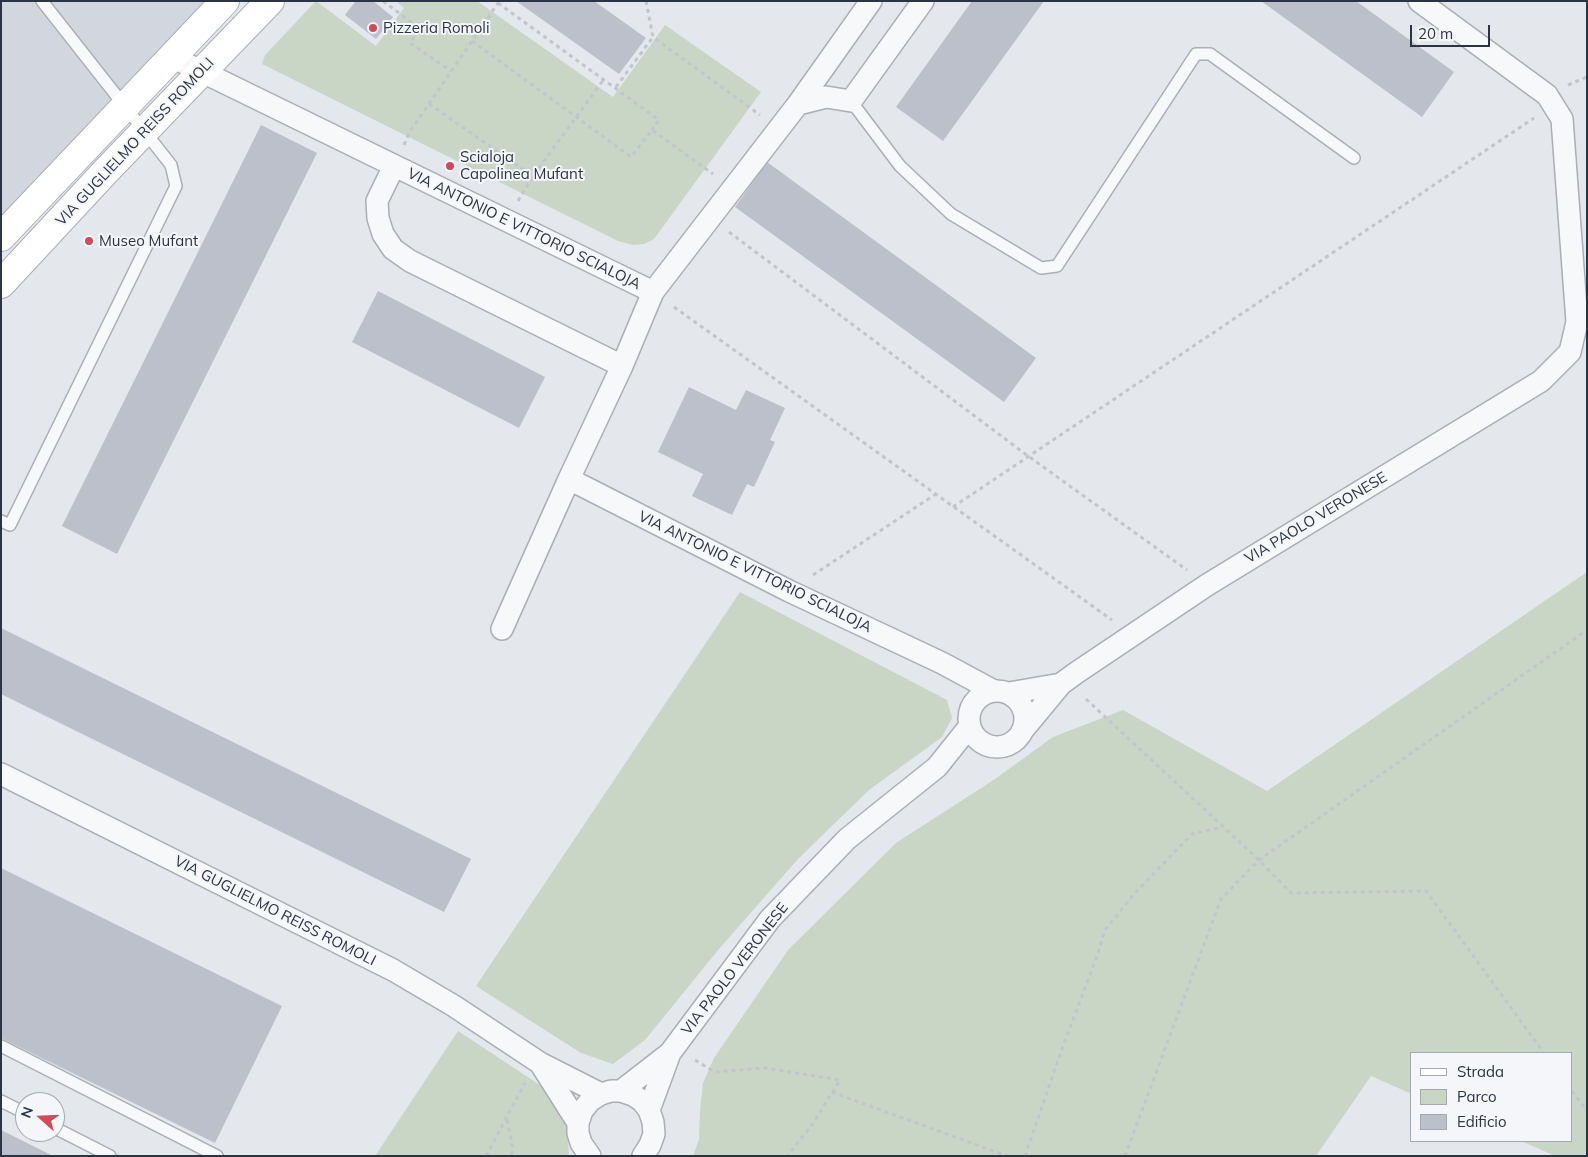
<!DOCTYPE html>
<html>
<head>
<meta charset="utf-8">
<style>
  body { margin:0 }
  #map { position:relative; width:1588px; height:1157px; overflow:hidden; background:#e4e7ec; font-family:Mulish,sans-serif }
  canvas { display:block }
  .frame { position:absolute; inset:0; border:2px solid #2b3445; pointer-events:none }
  .legend { position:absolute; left:1410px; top:1052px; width:162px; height:90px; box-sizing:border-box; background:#f4f6f9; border:1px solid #a4a8b1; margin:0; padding:6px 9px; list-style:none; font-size:15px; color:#2b3445 }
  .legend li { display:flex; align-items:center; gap:10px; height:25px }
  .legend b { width:25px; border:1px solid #a4a8b1 }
  .north { position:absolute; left:15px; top:1092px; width:50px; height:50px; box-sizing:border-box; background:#f4f6f9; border:1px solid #a4a8b1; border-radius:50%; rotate:290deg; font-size:14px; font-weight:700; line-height:20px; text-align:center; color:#2b3445 }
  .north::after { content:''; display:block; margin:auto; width:18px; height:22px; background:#d1495b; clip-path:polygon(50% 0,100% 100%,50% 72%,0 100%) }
  .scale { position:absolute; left:1410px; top:25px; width:80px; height:22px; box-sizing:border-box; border:2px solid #2b3445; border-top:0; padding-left:6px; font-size:15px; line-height:18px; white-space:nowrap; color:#2b3445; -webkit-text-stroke:4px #f4f6f9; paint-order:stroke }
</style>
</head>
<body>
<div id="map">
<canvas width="1588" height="1157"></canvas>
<div class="frame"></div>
<ul class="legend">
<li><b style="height:6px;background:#fff"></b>Strada</li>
<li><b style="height:14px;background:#c9d6c5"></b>Parco</li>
<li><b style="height:14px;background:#bbc0ca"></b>Edificio</li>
</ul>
<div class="north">N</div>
<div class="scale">20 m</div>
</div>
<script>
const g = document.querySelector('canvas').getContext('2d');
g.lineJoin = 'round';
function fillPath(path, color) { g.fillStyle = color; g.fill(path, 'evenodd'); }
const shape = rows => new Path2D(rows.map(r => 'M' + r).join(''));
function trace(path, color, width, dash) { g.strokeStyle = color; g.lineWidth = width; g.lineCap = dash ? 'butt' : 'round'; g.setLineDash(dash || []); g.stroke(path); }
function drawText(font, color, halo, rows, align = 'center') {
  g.font = font + ' Mulish,sans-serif'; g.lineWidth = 4; g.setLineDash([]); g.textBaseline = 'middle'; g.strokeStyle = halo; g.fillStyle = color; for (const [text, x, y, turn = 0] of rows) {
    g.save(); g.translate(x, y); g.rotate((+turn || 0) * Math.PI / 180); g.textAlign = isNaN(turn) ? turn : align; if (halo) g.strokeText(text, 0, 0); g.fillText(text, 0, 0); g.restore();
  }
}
fillPath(shape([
  [1,1,209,1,1,220]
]), '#d2d6de');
fillPath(shape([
  [316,1,376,46,404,8,396,1,477,1,613,97,665,25,761,92,654,239,644,244,633,245,618,241,262,64,265,55],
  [1587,572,1587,1156,1555,1156,1521,1141,1572,1141,1572,1053,1412,1053,1412,1094,1371,1076,1316,1156,693,1156,699,1139,700,1111,703,1083,714,1058,788,950,896,843,995,779,1053,737,1123,710,1267,791],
  [740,592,947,700,952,718,942,737,869,790,798,859,719,949,645,1040,613,1064,581,1053,476,986],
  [458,1031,543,1087,562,1110,567,1126,569,1156,375,1156]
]), '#c9d6c5');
fillPath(shape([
  [356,1,373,1,393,17,376,39,345,15],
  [516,1,594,1,646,38,619,74],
  [972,1,1044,1,943,141,896,107],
  [1261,1,1356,1,1454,72,1422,117],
  [261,125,317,153,117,554,62,526],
  [767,162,1036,358,1004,402,735,207],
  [378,291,545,377,519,428,352,342],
  [689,387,736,410,746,390,785,408,770,440,775,442,754,487,747,484,732,515,692,496,703,474,658,452],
  [1,628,471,859,444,912,1,694],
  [1,868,282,1006,215,1143,1,1038],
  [1,1130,53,1156,1,1156]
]), '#bbc0ca');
const lane = shape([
  [851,101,900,166,951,214,1041,268,1057,266,1196,54,1210,54,1354,158],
  [1,521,10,525,176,186,171,165,42,1],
  [1,1046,217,1156],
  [1,1101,25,1113],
  [55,1128,110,1156]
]);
const street = shape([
  [871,1,798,104,653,292,622,366,569,479,789,591,942,663,994,691],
  [172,57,653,292],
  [798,104,826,97,851,101,923,1],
  [394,166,377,201,378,218,383,234,393,249,410,261,622,366],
  [502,629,569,479],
  '969 719a28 28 0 1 1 56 0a28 28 0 1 1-56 0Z',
  [1009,693,1061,684],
  [1022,731,1061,684,1076,673,1207,585,1541,381,1570,352,1577,322,1562,119,1547,95,1419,1],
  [1,774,393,970,454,1006,540,1063,601,1094],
  [540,1063,578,1123],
  [621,1091,670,1053,770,919,847,839,937,767,969,727],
  [649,1110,670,1053],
  [590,1156,581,1143,578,1133,578,1123,582,1111,590,1101,601,1094,611,1091,621,1091,633,1095,642,1101,649,1110,653,1122,654,1134,650,1145,643,1156]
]);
const secondary = shape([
  [1,237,225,1],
  [1,284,106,171,270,1]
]);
trace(lane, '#a9aeb7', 14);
trace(street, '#a9aeb7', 24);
trace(secondary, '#a9aeb7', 30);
trace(shape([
  [383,1,420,29,410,43,451,71],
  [646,1,653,37,760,115],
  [498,3,659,120,652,130],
  [472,41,631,157,652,130,713,174],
  [1568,85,1587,77],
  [616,87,653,37],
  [429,104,533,176,604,79],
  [404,145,409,133,498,3,494,1],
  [518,201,533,176],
  [729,232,1028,456,1187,570],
  [674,307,1112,620],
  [953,507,1534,118],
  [813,575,936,494],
  [1086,699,1259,860,1291,893,1426,891,1544,1053],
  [695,1060,715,1072,765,1068,840,1080,812,1125,787,1156],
  [1572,1091,1587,1111],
  [832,1092,1007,1156],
  [507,1120,513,1149,511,1156],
  [486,1156,525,1083],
  [1025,1156,1063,1046,1096,959,1105,930,1134,894,1192,834,1223,827],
  [1125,1156,1221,899,1259,860,1587,630]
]), '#c2c5cb', 3, [4, 4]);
trace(lane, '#f7f8fa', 11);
trace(street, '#f7f8fa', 21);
trace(secondary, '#fff', 28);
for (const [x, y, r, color] of [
  [373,28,5,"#d1495b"],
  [450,166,5,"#d1495b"],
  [89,241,5,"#d1495b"]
]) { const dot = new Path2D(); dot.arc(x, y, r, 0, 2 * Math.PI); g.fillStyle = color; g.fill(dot); trace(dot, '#f4f6f9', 2); }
drawText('15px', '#2b3445', '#f4f6f9', [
  ["Pizzeria Romoli",383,28],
  ["Scialoja",460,157],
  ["Capolinea Mufant",460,174],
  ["Museo Mufant",99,241]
], 'left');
drawText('15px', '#2b3445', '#f4f6f9', [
  ["VIA GUGLIELMO REISS ROMOLI",135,142,-47],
  ["VIA ANTONIO E VITTORIO SCIALOJA",524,229,26],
  ["VIA PAOLO VERONESE",1316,518,-31],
  ["VIA ANTONIO E VITTORIO SCIALOJA",755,572,26],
  ["VIA GUGLIELMO REISS ROMOLI",275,911,27],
  ["VIA PAOLO VERONESE",735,969,-52]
]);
</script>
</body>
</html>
